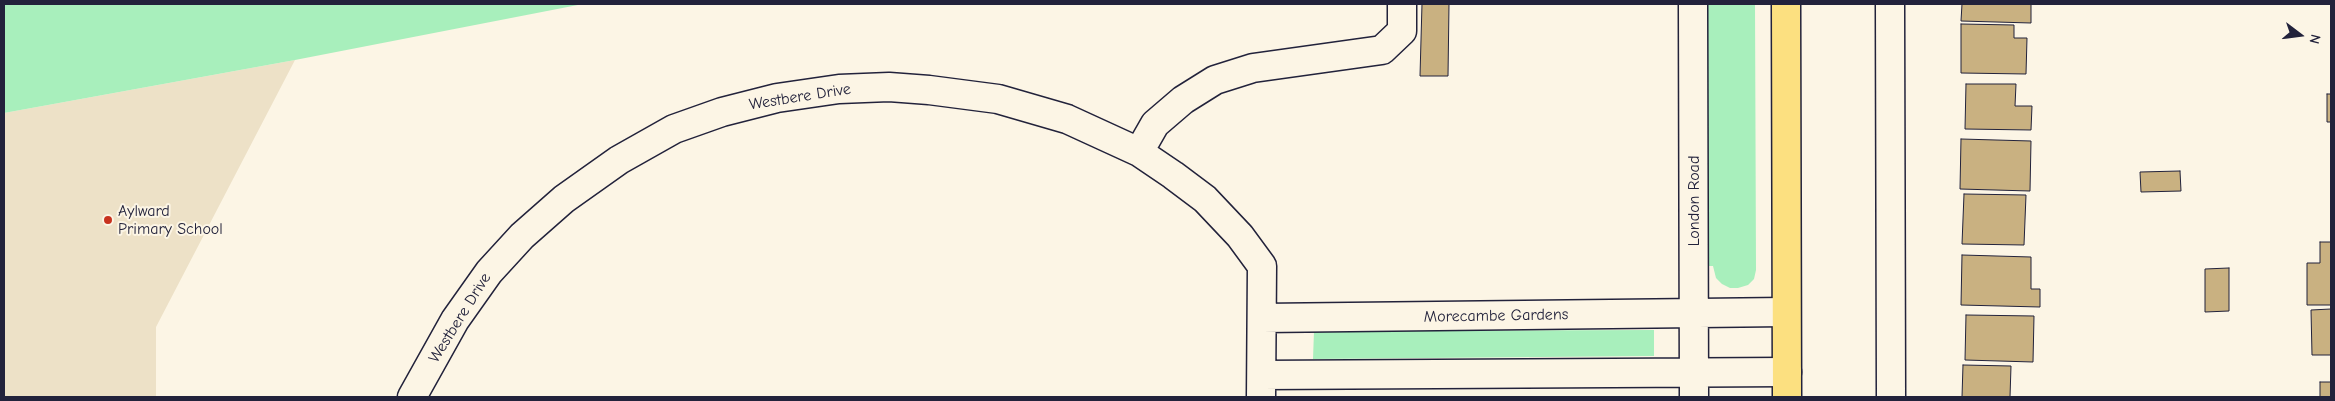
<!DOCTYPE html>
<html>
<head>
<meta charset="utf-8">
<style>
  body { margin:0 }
  #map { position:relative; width:2335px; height:401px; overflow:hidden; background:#fcf5e5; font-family:"Comic Neue",sans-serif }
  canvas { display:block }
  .frame { position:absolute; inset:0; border:5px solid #22223b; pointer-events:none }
  .north { position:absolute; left:2275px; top:10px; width:50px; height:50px; -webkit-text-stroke:4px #fcf5e5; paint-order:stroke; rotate:105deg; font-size:14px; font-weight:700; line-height:20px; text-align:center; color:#22223b }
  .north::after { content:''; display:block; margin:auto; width:18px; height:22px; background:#22223b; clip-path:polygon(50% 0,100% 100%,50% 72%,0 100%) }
</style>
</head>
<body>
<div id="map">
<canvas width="2335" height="401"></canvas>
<div class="frame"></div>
<div class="north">N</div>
</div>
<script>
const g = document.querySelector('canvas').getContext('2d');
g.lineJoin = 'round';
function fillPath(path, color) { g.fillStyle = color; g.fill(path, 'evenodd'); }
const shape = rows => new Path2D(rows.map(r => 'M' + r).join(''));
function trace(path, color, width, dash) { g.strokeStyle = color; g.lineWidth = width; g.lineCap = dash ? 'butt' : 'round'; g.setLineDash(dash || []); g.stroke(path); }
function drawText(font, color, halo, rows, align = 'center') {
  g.font = font + ' "Comic Neue",sans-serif'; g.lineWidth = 4; g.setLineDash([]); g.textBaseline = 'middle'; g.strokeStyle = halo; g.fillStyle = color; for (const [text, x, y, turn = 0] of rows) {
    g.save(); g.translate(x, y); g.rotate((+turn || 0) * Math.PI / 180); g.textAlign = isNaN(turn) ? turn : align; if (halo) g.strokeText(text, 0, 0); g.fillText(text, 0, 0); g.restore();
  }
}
fillPath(shape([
  [295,60,156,327,156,397,4,397,4,113]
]), '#ede1c7');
fillPath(shape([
  [4,4,583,4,295,60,4,113],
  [1704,4,1755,4,1756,270,1754,279,1748,285,1738,288,1730,288,1722,284,1716,278,1713,266,1705,266],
  [1654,330,1654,356,1313,359,1314,331]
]), '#a8efbc');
const building = shape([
  [1422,4,1449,4,1448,76,1420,76,1422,4],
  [1962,4,2031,4,2031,23,1961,21,1962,4],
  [1961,24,2014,25,2014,38,2027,38,2026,74,1961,73,1961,24],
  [1966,84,2016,84,2015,106,2032,106,2031,130,1965,129,1966,84],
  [2327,94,2331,94,2331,122,2327,122,2327,94],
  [1961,139,2031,141,2030,191,1960,189,1961,139],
  [2180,171,2181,191,2141,192,2140,172,2180,171],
  [1964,194,2026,195,2024,245,1962,244,1964,194],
  [2320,242,2331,242,2331,305,2307,305,2307,263,2320,263,2320,242],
  [1962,255,2031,257,2031,289,2040,289,2040,307,1961,305,1962,255],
  [2229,268,2229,311,2205,312,2205,269,2229,268],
  [2331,309,2331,355,2312,355,2311,310,2331,309],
  [1966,315,2034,316,2033,362,1965,360,1966,315],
  [1963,365,2011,366,2010,397,1962,397,1963,365],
  [2320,382,2331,382,2331,397,2320,397,2320,382]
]);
fillPath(building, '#c9b181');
trace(building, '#22223b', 1);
const minor = shape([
  [1693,4,1694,397],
  [1890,4,1891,397],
  [1139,152,1155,124,1183,100,1215,80,1253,68,1382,50,1402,31,1402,4],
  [1263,318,1785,312],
  [1262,375,1787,372],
  [412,397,455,320,489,272,522,236,564,199,619,160,674,129,722,112,777,98,839,89,889,87,929,90,998,99,1067,119,1139,152,1173,175,1205,199,1240,236,1262,266,1261,397]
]);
const major = shape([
  [1786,4,1787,397]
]);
trace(minor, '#22223b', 31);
trace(major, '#22223b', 31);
trace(minor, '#fcf5e5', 28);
trace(major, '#fce080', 28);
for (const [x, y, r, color] of [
  [108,220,5,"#c8321e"]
]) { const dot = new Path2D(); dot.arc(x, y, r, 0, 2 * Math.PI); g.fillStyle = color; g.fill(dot); trace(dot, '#fcf5e5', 2); }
drawText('16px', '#22223b', '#fcf5e5', [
  ["Westbere Drive",800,97,-9],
  ["London Road",1694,201,-90],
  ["Morecambe Gardens",1496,316,-1],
  ["Westbere Drive",460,318,-58]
]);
drawText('16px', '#22223b', '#fcf5e5', [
  ["Aylward",118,211],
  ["Primary School",118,229]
], 'left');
</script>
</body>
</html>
